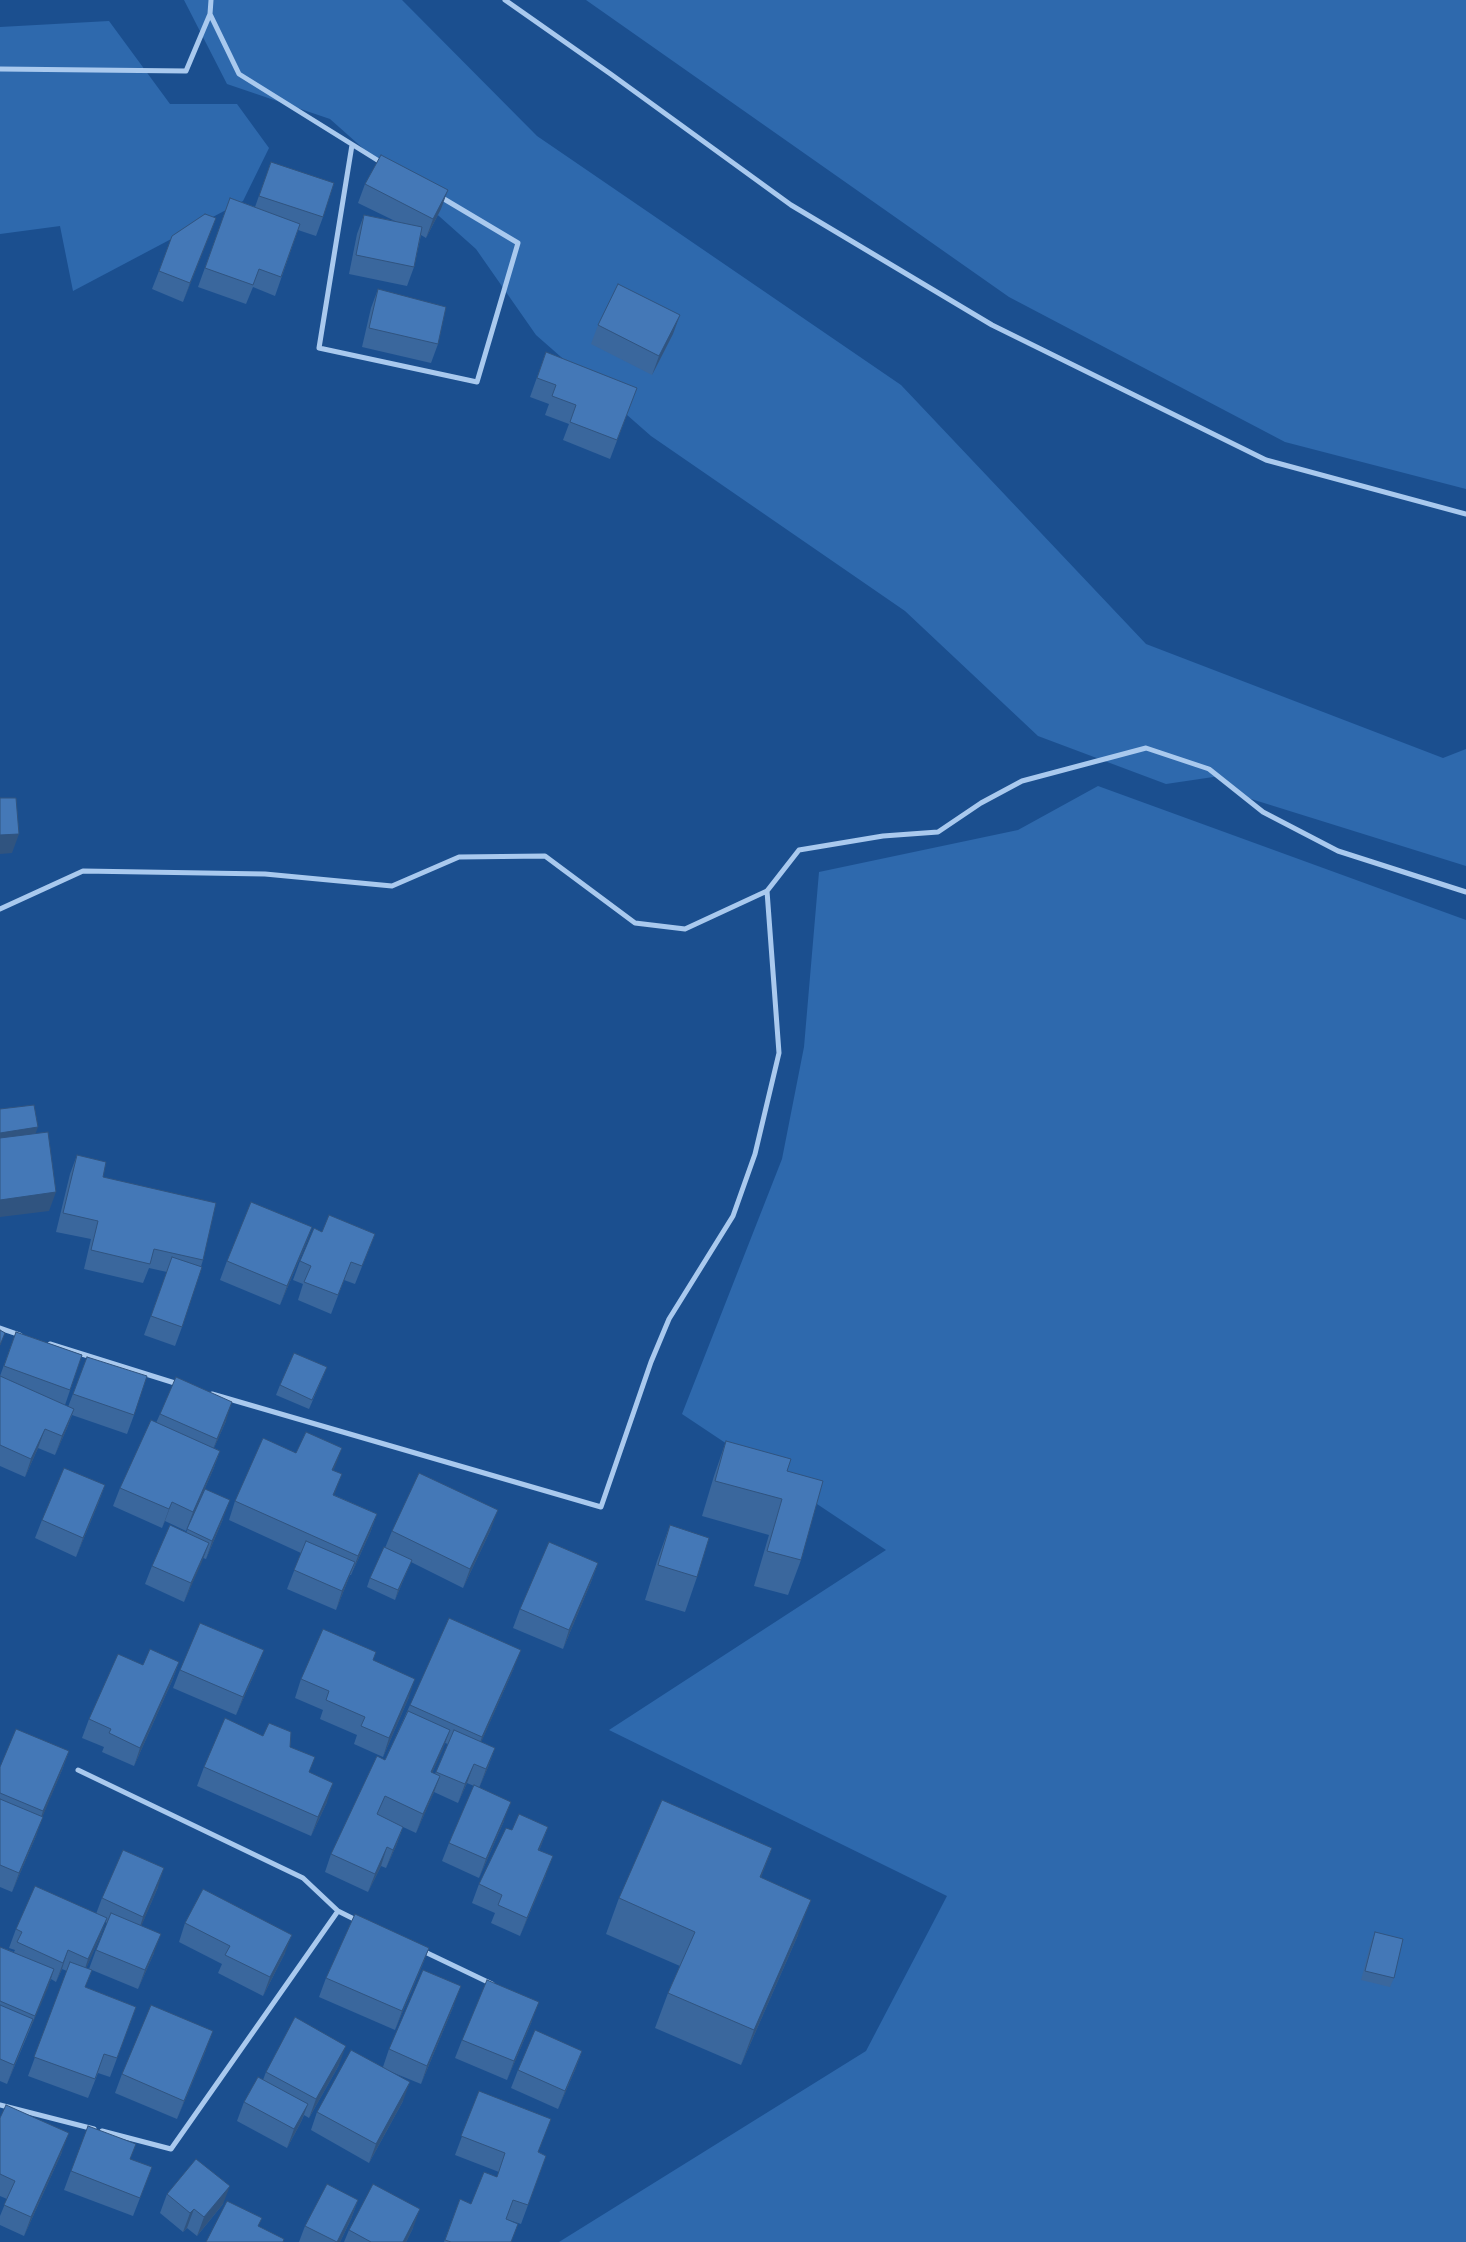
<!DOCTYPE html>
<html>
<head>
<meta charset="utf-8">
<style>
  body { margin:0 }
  canvas { display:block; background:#1b4f8f }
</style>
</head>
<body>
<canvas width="1466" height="2242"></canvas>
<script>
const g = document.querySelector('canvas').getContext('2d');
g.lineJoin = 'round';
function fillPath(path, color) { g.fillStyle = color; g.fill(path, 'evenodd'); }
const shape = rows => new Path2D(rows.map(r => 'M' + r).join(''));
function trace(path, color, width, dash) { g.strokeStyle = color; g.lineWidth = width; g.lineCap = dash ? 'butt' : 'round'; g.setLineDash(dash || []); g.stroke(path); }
fillPath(shape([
  [184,0,402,0,537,136,901,385,1146,644,1443,758,1466,749,1466,866,1248,798,1220,776,1166,784,1038,736,905,611,651,436,536,335,476,249,330,119,227,84],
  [586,0,1466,0,1466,489,1285,442,1009,297],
  [109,21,170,104,237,104,269,148,243,201,73,291,60,226,0,234,0,27],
  [1098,786,1466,920,1466,2242,559,2242,866,2051,947,1896,609,1730,886,1550,682,1414,782,1159,804,1047,819,872,1018,830]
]), '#2e69ad');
trace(shape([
  [211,0,210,14,239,74,382,163],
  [505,0,612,75,791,205,992,325,1266,460,1466,514],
  [0,69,186,71,210,14],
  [352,145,319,348,477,382,518,243,439,196],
  [0,909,83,871,265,874,392,886,459,857,545,856,635,923,685,929,767,891,799,850,883,836,938,832,981,803,1022,781,1146,748,1209,769,1263,812,1338,851,1466,892],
  [0,1328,20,1335],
  [50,1344,178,1384],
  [212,1394,601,1507,651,1362,669,1319,733,1216,755,1154,779,1053,767,891],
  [78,1770,303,1878,338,1911],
  [423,1951,492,1984],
  [0,2105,94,2129],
  [102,2131,171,2149,338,1911,358,1921]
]), '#a9c9ee', 5);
fillPath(shape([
  [271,162,323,217,316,236,298,230,275,296,253,287,246,304,198,287,230,198,255,207],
  [365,184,441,209,426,238,421,235,414,267,407,286,349,274,357,234,364,215,395,221,358,203],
  [216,218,183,302,152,289,159,271],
  [378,289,438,344,431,363,362,347,371,308],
  [598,325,673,334,652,375,591,344],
  [546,352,637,388,610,459,563,440,569,424,545,415,549,404,530,397],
  [77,1155,203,1260,182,1327,175,1346,144,1335,167,1272,149,1268,143,1283,84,1269,91,1239,56,1232,70,1174],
  [312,1227,305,1246,280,1305,220,1280,227,1261],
  [322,1232,375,1234,355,1284,344,1280,331,1314,298,1300,303,1284,293,1280,300,1261],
  [16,1332,82,1355,65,1405,68,1407,87,1357,134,1415,127,1434,72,1415,67,1428,55,1455,38,1448,25,1477,0,1466,0,1376],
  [327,1367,309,1409,276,1395,280,1385],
  [160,1414,226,1421,214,1448,220,1451,213,1470,186,1531,165,1521,162,1528,113,1506,120,1488,156,1423],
  [726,1441,787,1471,801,1560,788,1595,754,1586,769,1535,702,1516,714,1476],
  [333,1470,334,1495,377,1514,370,1533,351,1575,350,1575,336,1610,287,1589,301,1553,229,1520,235,1501],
  [105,1485,98,1504,76,1557,35,1538,42,1520],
  [205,1489,223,1519,206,1559,203,1558,184,1602,145,1584,152,1566,186,1533],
  [670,1525,697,1577,685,1612,645,1600,657,1561],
  [491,1529,463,1588,411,1562,395,1600,367,1587,370,1578,385,1548,392,1531],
  [598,1563,591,1582,563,1649,513,1628,520,1609],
  [373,1660,409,1697,383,1757,354,1744,357,1735,320,1719,323,1710,295,1698,301,1679],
  [179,1662,172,1681,134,1766,102,1752,104,1747,82,1738,89,1719,143,1665],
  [257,1668,236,1715,173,1688,180,1670],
  [514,1668,481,1742,495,1748,488,1767,479,1788,504,1821,479,1878,442,1861,449,1843,474,1786,467,1783,458,1803,434,1792,416,1833,403,1827,396,1846,386,1868,381,1866,368,1892,325,1872,331,1854,385,1760,410,1705],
  [445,1743,448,1744,435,1774,432,1773],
  [263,1736,290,1747,310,1773,327,1802,311,1836,197,1786,204,1767],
  [69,1751,62,1770,42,1817,36,1836,12,1892,0,1887,0,1767],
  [548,1827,539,1851,546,1875,520,1936,491,1923,495,1913,472,1903,479,1884,512,1830],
  [772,1848,761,1877,798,1935,741,2065,655,2028,668,1993,680,1966,606,1934,619,1898],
  [158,1887,141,1926,154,1953,138,1989,92,1970,85,1987,136,2007,110,2077,98,2073,88,2098,28,2076,67,1971,62,1969,56,1982,51,1979,7,2084,0,2081,0,1947,14,1952,15,1950,9,1948,16,1929,96,1914,102,1898],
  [105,1922,107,1923,96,1950,89,1969,86,1968,100,1937],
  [185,1923,285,1953,263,1996,218,1973,222,1964,179,1942],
  [1375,1932,1394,1978,1390,1987,1361,1980,1371,1942],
  [429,1948,422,1966,395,2030,319,1997,326,1978],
  [454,2005,421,2084,389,2071,403,2101,369,2163,311,2130,317,2112,383,2067,389,2049],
  [532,2021,507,2080,455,2058,462,2040],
  [206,2050,177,2119,115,2093,122,2074],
  [582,2051,575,2070,558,2109,511,2088,518,2070],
  [339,2065,309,2118,304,2115,301,2122,287,2148,237,2121,244,2102,263,2080,266,2072],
  [479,2091,539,2152,546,2156,521,2224,506,2219,511,2242,444,2242,460,2199,471,2204,497,2177,499,2172,455,2155],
  [0,2118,62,2152,24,2236,0,2225,0,2216,7,2199,0,2196],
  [152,2167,133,2216,64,2190,71,2171],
  [167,2194,223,2204,197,2236,187,2228,183,2232,160,2213],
  [358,2200,351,2219,340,2242,299,2242,305,2226],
  [413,2228,406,2242,344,2242,349,2230]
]), '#3a679d');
fillPath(shape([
  [448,190,441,209,426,238,433,219],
  [216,218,209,237,183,302,190,283],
  [680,315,673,334,652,375,659,356],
  [19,834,12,853,0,854,0,835],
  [38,1127,31,1146,0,1150,0,1133],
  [56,1192,49,1211,0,1217,0,1200],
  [312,1227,305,1246,280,1305,287,1286],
  [232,1402,226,1421,210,1457,217,1439],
  [74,1409,67,1428,55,1455,62,1436],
  [45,1429,38,1448,25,1477,31,1459],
  [342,1448,335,1467,325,1489,332,1470],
  [220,1451,213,1470,186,1531,193,1512],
  [342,1474,335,1493,326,1513,333,1495],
  [105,1485,98,1504,76,1557,83,1538],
  [230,1500,223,1519,206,1559,212,1541],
  [172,1502,165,1521,162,1528,169,1509],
  [498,1510,491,1529,463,1588,470,1569],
  [377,1514,370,1533,351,1575,358,1556],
  [209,1543,202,1562,184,1602,191,1583],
  [412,1560,408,1569,395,1600,398,1590],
  [355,1562,348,1580,336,1610,342,1591],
  [598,1563,591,1582,563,1649,569,1630],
  [264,1650,257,1668,236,1715,243,1697],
  [521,1650,514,1668,475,1756,482,1737],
  [179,1662,172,1681,134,1766,140,1748],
  [415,1679,409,1697,383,1757,389,1738],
  [450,1730,443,1749,424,1791,431,1772],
  [495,1748,488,1767,479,1788,486,1769],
  [69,1751,62,1770,37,1830,43,1811],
  [474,1764,467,1783,458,1803,465,1784],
  [440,1776,433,1795,416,1833,423,1814],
  [333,1783,327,1802,311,1836,318,1817],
  [511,1802,504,1821,479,1878,486,1859],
  [43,1817,36,1836,12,1892,19,1873],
  [403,1827,396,1846,386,1868,393,1850],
  [548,1827,541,1846,531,1869,538,1850],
  [387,1847,381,1866,368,1892,375,1874],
  [772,1848,759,1883,760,1877],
  [553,1856,546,1875,520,1936,527,1918],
  [164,1868,158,1887,137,1936,143,1917],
  [811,1900,798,1935,741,2065,754,2030],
  [107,1918,100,1937,82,1978,88,1959],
  [161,1934,154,1953,138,1989,145,1970],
  [292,1935,285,1953,263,1996,270,1977],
  [429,1948,422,1966,395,2030,402,2011],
  [68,1950,62,1969,56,1982,63,1963],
  [54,1969,48,1988,28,2034,35,2016],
  [461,1986,454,2005,421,2084,427,2066],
  [539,2002,532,2021,507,2080,514,2061],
  [33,2019,26,2037,7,2084,14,2065],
  [213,2031,206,2050,177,2119,184,2101],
  [346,2046,339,2065,309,2118,316,2099],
  [582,2051,575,2070,558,2109,565,2091],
  [410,2082,403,2101,369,2163,376,2144],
  [308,2104,301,2122,287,2148,294,2129],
  [69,2133,62,2152,24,2236,31,2217],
  [230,2186,223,2204,197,2236,204,2217],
  [358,2200,351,2219,340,2242,337,2242],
  [194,2209,187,2228,183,2232,190,2213],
  [420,2209,413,2228,406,2242,403,2242]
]), '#305480');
const building = shape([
  [381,155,448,190,433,219,365,184,381,155],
  [271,162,334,183,323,217,259,196,271,162],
  [230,198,300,224,281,277,259,269,253,285,205,268,230,198],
  [205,214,216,218,190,283,159,271,172,236,205,214],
  [364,215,422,227,414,267,356,255,364,215],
  [618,284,680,315,659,356,598,325,618,284],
  [378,289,446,307,438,344,369,328,378,289],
  [546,352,637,388,617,440,570,422,576,405,552,396,556,385,537,378,546,352],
  [0,798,16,798,19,834,0,835,0,798],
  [34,1105,38,1127,0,1133,0,1109,34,1105],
  [48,1132,56,1192,0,1200,0,1138,48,1132],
  [77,1155,106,1162,103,1177,216,1203,203,1260,154,1249,150,1264,91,1250,98,1221,63,1213,77,1155],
  [251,1202,312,1227,287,1286,227,1261,251,1202],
  [329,1215,375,1234,362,1266,351,1262,338,1295,304,1282,311,1266,300,1261,314,1228,322,1232,329,1215],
  [172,1257,202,1267,182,1327,151,1316,172,1257],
  [0,1330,5,1333,0,1345,0,1330],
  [16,1332,82,1355,70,1390,4,1366,16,1332],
  [294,1353,327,1367,312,1400,280,1385,294,1353],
  [87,1357,147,1376,134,1415,73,1394,87,1357],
  [0,1376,74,1409,62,1436,45,1429,31,1459,0,1445,0,1376],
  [176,1377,232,1402,217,1439,160,1414,176,1377],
  [151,1420,220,1451,193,1512,172,1502,169,1509,120,1488,151,1420],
  [306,1432,342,1448,332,1470,342,1474,333,1495,377,1514,358,1556,235,1501,263,1438,296,1453,306,1432],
  [726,1441,791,1459,787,1471,823,1481,801,1560,767,1551,782,1499,715,1481,726,1441],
  [64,1468,105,1485,83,1538,42,1520,64,1468],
  [419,1473,498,1510,470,1569,392,1531,419,1473],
  [205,1489,230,1500,212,1541,187,1529,205,1489],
  [170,1525,209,1543,191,1583,152,1566,170,1525],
  [670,1525,709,1538,697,1577,658,1565,670,1525],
  [306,1541,355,1562,342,1591,294,1570,306,1541],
  [549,1542,598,1563,569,1630,520,1609,549,1542],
  [384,1547,412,1560,398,1590,370,1578,384,1547],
  [449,1618,521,1650,482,1737,410,1705,449,1618],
  [200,1623,264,1650,243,1697,180,1670,200,1623],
  [323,1629,376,1652,373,1660,415,1679,389,1738,361,1726,365,1717,326,1700,329,1691,301,1679,323,1629],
  [150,1649,179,1662,140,1748,109,1733,111,1729,89,1719,118,1654,143,1665,150,1649],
  [408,1711,450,1730,431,1772,440,1776,423,1814,385,1796,377,1814,403,1827,393,1850,387,1847,375,1874,331,1854,377,1756,385,1760,408,1711],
  [225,1718,263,1736,269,1723,291,1732,290,1747,315,1757,309,1772,333,1783,318,1817,204,1767,225,1718],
  [16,1729,69,1751,43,1811,0,1793,0,1767,16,1729],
  [454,1730,495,1748,486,1769,474,1764,465,1784,436,1772,454,1730],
  [474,1785,511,1802,486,1859,449,1843,474,1785],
  [0,1799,43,1817,19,1873,0,1865,0,1799],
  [662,1800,772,1848,760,1877,811,1900,754,2030,668,1993,695,1932,619,1898,662,1800],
  [519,1814,548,1827,538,1850,553,1856,527,1918,498,1905,502,1895,479,1884,506,1828,512,1830,519,1814],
  [123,1850,164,1868,143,1917,102,1898,123,1850],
  [35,1886,107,1918,88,1959,68,1950,63,1963,17,1942,22,1932,16,1929,35,1886],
  [203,1889,292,1935,270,1977,225,1955,230,1946,185,1923,203,1889],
  [111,1913,161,1934,145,1970,96,1950,111,1913],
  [355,1914,429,1948,402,2011,326,1978,355,1914],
  [1375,1932,1403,1939,1394,1978,1365,1971,1375,1932],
  [0,1947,54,1969,35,2016,0,2001,0,1947],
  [70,1962,92,1970,85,1987,136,2007,117,2058,104,2054,95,2079,34,2057,70,1962],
  [423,1970,461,1986,427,2066,389,2049,423,1970],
  [487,1980,539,2002,514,2061,462,2040,487,1980],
  [0,2005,33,2019,14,2065,0,2059,0,2005],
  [151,2005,213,2031,184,2101,122,2074,151,2005],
  [295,2017,346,2046,316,2099,266,2072,295,2017],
  [535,2030,582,2051,565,2091,518,2070,535,2030],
  [351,2050,410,2082,376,2144,317,2112,351,2050],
  [258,2077,308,2104,294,2129,244,2102,258,2077],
  [479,2091,551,2119,538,2152,546,2156,528,2205,513,2200,506,2219,518,2224,511,2242,451,2242,445,2240,460,2199,471,2204,484,2172,497,2177,505,2153,461,2136,479,2091],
  [6,2105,69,2133,31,2217,4,2205,15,2181,0,2174,0,2118,6,2105],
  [88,2126,136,2144,130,2159,152,2167,140,2198,71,2171,88,2126],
  [196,2159,230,2186,204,2217,194,2209,190,2213,167,2194,196,2159],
  [327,2184,358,2200,337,2242,305,2226,327,2184],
  [373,2184,420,2209,403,2242,371,2242,349,2230,373,2184],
  [227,2201,262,2218,258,2226,284,2239,283,2242,206,2242,227,2201]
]);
fillPath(building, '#4478b7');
trace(building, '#305480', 1);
</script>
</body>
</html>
